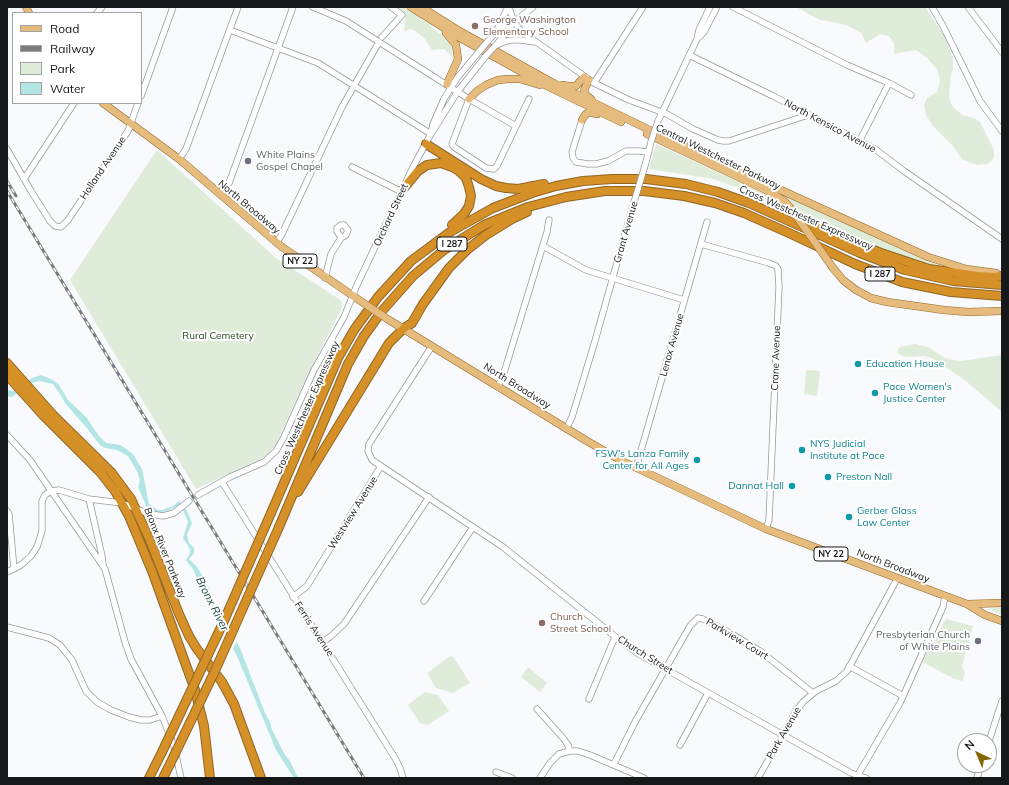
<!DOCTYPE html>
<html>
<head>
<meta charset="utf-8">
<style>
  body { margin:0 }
  #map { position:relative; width:1009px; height:785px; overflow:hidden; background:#f8fafe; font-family:Mulish,sans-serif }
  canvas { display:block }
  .frame { position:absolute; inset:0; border:8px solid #16181a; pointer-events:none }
  .legend { position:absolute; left:12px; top:12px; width:130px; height:92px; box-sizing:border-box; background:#fff; border:1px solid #a2a3a3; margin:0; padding:5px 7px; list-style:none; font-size:12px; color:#16181a }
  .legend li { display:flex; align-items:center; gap:8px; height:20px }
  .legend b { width:20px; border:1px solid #a2a3a3 }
  .north { position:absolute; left:957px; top:733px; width:40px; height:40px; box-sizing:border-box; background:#fff; border:1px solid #a2a3a3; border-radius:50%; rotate:316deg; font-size:11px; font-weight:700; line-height:16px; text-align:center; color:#16181a }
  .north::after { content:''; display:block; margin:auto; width:14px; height:18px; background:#876601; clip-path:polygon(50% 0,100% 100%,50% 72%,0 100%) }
</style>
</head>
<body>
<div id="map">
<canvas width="1009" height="785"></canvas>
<div class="frame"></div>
<ul class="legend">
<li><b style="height:5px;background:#e6bc7e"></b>Road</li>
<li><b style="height:5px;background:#797b7e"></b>Railway</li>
<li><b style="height:11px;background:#deecd9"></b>Park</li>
<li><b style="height:11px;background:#b4e5e5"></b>Water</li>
</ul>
<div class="north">N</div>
</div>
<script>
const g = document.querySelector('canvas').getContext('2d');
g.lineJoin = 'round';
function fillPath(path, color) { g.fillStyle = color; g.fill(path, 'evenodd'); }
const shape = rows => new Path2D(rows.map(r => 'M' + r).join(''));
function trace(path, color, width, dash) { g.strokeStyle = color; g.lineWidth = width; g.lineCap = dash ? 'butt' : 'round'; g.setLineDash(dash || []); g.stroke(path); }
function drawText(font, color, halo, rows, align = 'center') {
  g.font = font + ' Mulish,sans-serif'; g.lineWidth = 4; g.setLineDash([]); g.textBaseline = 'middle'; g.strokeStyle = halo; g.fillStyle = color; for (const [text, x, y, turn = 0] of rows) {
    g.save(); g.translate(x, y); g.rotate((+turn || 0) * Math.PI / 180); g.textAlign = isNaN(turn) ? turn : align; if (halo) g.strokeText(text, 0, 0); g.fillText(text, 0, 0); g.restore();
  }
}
fillPath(shape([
  [398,7,405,7,413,11,422,20,429,23,432,28,447,39,451,46,453,57,444,49,432,50,425,39,414,30,409,29,405,32,404,28,406,14],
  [796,7,925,7,946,38,953,60,953,70,951,74,949,98,953,107,962,115,974,118,980,122,994,150,994,158,988,164,977,165,963,160,952,145,933,126,926,115,924,105,927,98,937,92,940,80,937,69,927,58,916,50,894,54,894,43,889,36,880,34,866,43,861,33,848,26,833,22,820,20],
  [656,144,773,198,783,205,786,209,745,190,713,179,649,169],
  [157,150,276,258,339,299,342,303,342,308,310,370,277,442,268,454,259,460,196,489,70,280],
  [779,192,926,261,955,270,919,263,842,235,801,216,794,205],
  [915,344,930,348,943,357,952,360,961,361,1002,355,1002,412,966,381,932,358,925,356,905,357,899,354,897,351,900,347],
  [806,370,820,371,817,396,804,394],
  [1002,607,1002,615,988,609,989,609],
  [946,619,973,626,962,666,965,673,962,681,955,679,922,662],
  [450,656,454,658,470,683,453,693,436,688,427,673],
  [528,667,547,683,540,692,521,677],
  [425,692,438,695,449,711,428,725,420,723,408,705]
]), '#deecd9');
fillPath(shape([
  [41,375,53,380,59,385,68,400,86,417,99,436,106,443,120,445,125,448,133,454,142,469,149,504,158,510,162,510,173,506,179,501,185,507,192,523,187,535,189,543,194,548,194,553,189,559,197,567,202,575,208,586,219,614,240,648,265,713,270,722,272,730,285,755,290,761,298,778,294,778,276,750,237,656,212,613,211,607,202,583,196,576,193,569,186,560,190,553,190,549,183,538,188,522,183,510,178,506,167,511,158,513,147,508,138,487,140,481,138,473,128,456,117,450,105,448,100,445,86,427,65,403,62,397,53,384,39,381,29,384,12,397,7,396,7,390,13,391,32,378]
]), '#b4e5e5');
fillPath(shape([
  [219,611,237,640,232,651,215,621]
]), '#f8fafe');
const minor = shape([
  [313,7,346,21,469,99,516,126],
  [509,7,513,20,521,31,594,83,629,100,667,114,693,129,718,140,723,141,729,141,808,115],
  [733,7,847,65,889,83,911,95],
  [932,7,943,26,980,101,1002,131],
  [968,7,1002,52],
  [97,13,102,7],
  [230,30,318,63,431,134],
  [497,30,508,7],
  [382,37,402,15,391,7],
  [697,39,699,30,710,7],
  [488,41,496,32,506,24,514,22,533,7],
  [497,44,514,22],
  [495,46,503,42,511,40,521,40,535,42],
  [689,55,773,96,875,149,904,171,1002,239],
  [594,83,643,7],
  [141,96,173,7],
  [469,99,452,144,454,147,486,168,494,169,497,166,529,99],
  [582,120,572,152,573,158,576,162,588,164,596,164,608,161,626,151,639,151,649,152],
  [658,121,697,39,704,32,717,7],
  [431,134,433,124,444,99,457,78,478,53],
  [860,140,889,83],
  [7,149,31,191,50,221,55,226,61,227,68,220,128,131,138,103],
  [179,159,186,149,238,7],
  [646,162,651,142],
  [352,167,402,192],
  [24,179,74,103],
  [219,194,229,183,293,7],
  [341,225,344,225,348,230,346,235,341,238,337,231,337,228,341,225],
  [276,243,281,236,342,107,379,42],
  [701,244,769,263,776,266,778,269,779,287,769,520,766,529],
  [543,246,586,270,684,300],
  [325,278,331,254,341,238],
  [432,346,369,444,368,451,372,460,503,547,622,642,637,653,851,773,866,778],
  [498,386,503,376,547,232,549,220],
  [566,429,572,417,595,341,632,209],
  [7,435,30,460,105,569,125,642,131,659,162,716,174,746,181,778],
  [636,468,707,222],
  [222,482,395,758,400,768,403,778],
  [198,495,230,477,264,462,276,451,284,437,314,370,344,317,357,285,413,167,431,134,458,91,485,57],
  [89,499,102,556,103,565],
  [7,511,9,514,14,569],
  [7,572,21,565,31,556,37,547,42,531,42,501,45,495,51,491,59,490,89,499,122,503,146,513,163,516,174,513,189,501],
  [293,597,307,586,381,466],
  [424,601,473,527],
  [7,627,49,638,60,645,72,660,86,691,97,702,111,710,129,717,141,720,150,720,162,716],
  [322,642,330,637,344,624,429,497],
  [849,666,903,696],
  [589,699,615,637],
  [537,709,563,738,568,745,570,751],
  [989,741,1002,701],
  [680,745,708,693],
  [614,764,635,722,690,626,698,618,703,619,732,634,760,651,813,693],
  [496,772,512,778],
  [540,778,550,763,559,754,570,751,578,751,590,755,644,778],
  [758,778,796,711,803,702,816,691,836,681,847,671,897,579],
  [856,778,900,703,943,607,945,596],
  [977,778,981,765]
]);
const major = shape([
  [26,7,29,13],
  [411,7,462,39,547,86,621,122],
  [421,7,456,29,555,84,662,136,928,257,966,269,996,273],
  [446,33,456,45,458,59,447,84],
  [589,80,585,88,584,92,587,96,591,99],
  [563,85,568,86,576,86,584,77],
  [469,99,477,91,486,85,498,80,508,79,520,79,540,85],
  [103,103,179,159,282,247,362,302],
  [582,120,585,115,589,112,597,114],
  [647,134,770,192,784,201,790,207],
  [833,268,843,280,856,290,871,298,887,302,944,310,968,312,1002,311],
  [389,320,587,441,622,461,766,529,967,604,985,615,1002,621],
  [967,604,1002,603]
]);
const highway = shape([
  [426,144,481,179,496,186,506,188,518,189,544,184],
  [451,166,459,171,466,178,469,187,471,196,469,206,464,214,452,225],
  [403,189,418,171,427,165,441,163,455,168],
  [814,227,881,253,929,269,977,276,994,277,1002,276],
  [7,363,53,415,111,472,131,499,149,538,179,614,189,636,197,649,222,682,234,704,261,778],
  [7,375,42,414,100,472,115,491,129,516,152,571,195,690,204,726,210,778],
  [298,492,389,343,403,329,412,323,423,304,449,268,468,249,486,235,512,219,527,212],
  [271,513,338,358,354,330,378,297,411,261,450,232,493,208,532,193,556,186,583,181,612,179,646,179,686,184,718,192,749,203,860,253,905,270,953,281,1002,285],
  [279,527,348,364,364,336,382,311,413,276,444,250,484,225,528,207,566,197,605,191,644,191,684,196,715,203,744,213,789,233,855,264,902,282,951,292,1002,296],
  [149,778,162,752],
  [163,778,170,764]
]);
trace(minor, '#9599a0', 7);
trace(major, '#926623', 8);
trace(highway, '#926623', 10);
trace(minor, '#fff', 5.5);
trace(major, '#e6bc7e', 7);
trace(highway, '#d59028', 8);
const rail = shape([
  [7,181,16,196],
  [7,191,364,778]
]);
trace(rail, '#797b7e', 3);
trace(rail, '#fff', 1.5, [4.5]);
const minorBridge = shape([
  [478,53,488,41],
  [485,57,495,46],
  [651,142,658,121],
  [632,209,646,162]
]);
const majorBridge = shape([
  [790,207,833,268],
  [362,302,389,320]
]);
const highwayBridge = shape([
  [162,752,223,623,271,513],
  [170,764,214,673,279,527]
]);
trace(minorBridge, '#9599a0', 7, []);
trace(majorBridge, '#926623', 8, []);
trace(highwayBridge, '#926623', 10, []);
trace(minorBridge, '#fff', 5.5);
trace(majorBridge, '#e6bc7e', 7);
trace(highwayBridge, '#d59028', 8);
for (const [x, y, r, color] of [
  [475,26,4,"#8d6e63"],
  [248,161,4,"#6b7280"],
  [858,364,4,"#0f9aa8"],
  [875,393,4,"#0f9aa8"],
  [802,450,4,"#0f9aa8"],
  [697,460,4,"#0f9aa8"],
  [828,477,4,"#0f9aa8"],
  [792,486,4,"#0f9aa8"],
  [849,517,4,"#0f9aa8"],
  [542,623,4,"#8d6e63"],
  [978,641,4,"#6b7280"]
]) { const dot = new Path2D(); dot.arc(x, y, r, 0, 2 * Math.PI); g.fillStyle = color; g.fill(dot); trace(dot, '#fff', 1.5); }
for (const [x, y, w] of [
  [452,244,30],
  [300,261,34],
  [880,274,30],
  [831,554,34]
]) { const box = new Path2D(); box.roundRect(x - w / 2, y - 7, w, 14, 3); g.fillStyle = '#fff'; g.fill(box); trace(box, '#16181a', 1); }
drawText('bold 9px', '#16181a', null, [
  ["I 287",452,244],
  ["NY 22",300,261],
  ["I 287",880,274],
  ["NY 22",831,554]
]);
drawText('10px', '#785e54', '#fff', [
  ["George Washington",483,20],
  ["Elementary School",483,32],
  ["Church",550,617],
  ["Street School",550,629]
], 'left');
drawText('10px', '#16181a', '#fff', [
  ["North Kensico Avenue",830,126,28],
  ["Central Westchester Parkway",718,157,26],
  ["Holland Avenue",103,168,-56],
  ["North Broadway",249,207,40],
  ["Orchard Street",391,215,-65],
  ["Cross Westchester Expressway",806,218,24],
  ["Grant Avenue",626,232,-74],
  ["Lenox Avenue",672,345,-74],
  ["Crane Avenue",776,358,-88],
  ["North Broadway",517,386,32],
  ["Cross Westchester Expressway",307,408,-66],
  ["Westview Avenue",353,513,-58],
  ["Bronx River Parkway",165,553,68],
  ["North Broadway",893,566,21],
  ["Ferris Avenue",314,629,57],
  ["Parkview Court",737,639,31],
  ["Church Street",645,655,32],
  ["Park Avenue",784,733,-60]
]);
drawText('10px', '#5b616d', '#fff', [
  ["White Plains",256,155],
  ["Gospel Chapel",256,167],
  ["Presbyterian Church",970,635,"right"],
  ["of White Plains",970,647,"right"]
], 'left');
drawText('10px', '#254518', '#fff', [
  ["Rural Cemetery",218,336]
]);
drawText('10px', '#0d838f', '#fff', [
  ["Education House",866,364],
  ["Pace Women's",883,387],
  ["Justice Center",883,399],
  ["NYS Judicial",810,444],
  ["Institute at Pace",810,456],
  ["FSW’s Lanza Family",689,454,"right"],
  ["Center for All Ages",689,466,"right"],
  ["Preston Nall",836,477],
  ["Dannat Hall",784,486,"right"],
  ["Gerber Glass",857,511],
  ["Law Center",857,523]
], 'left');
drawText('italic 11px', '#0b3a3a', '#fff', [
  ["Bronx River",212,604,63]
]);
</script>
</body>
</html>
